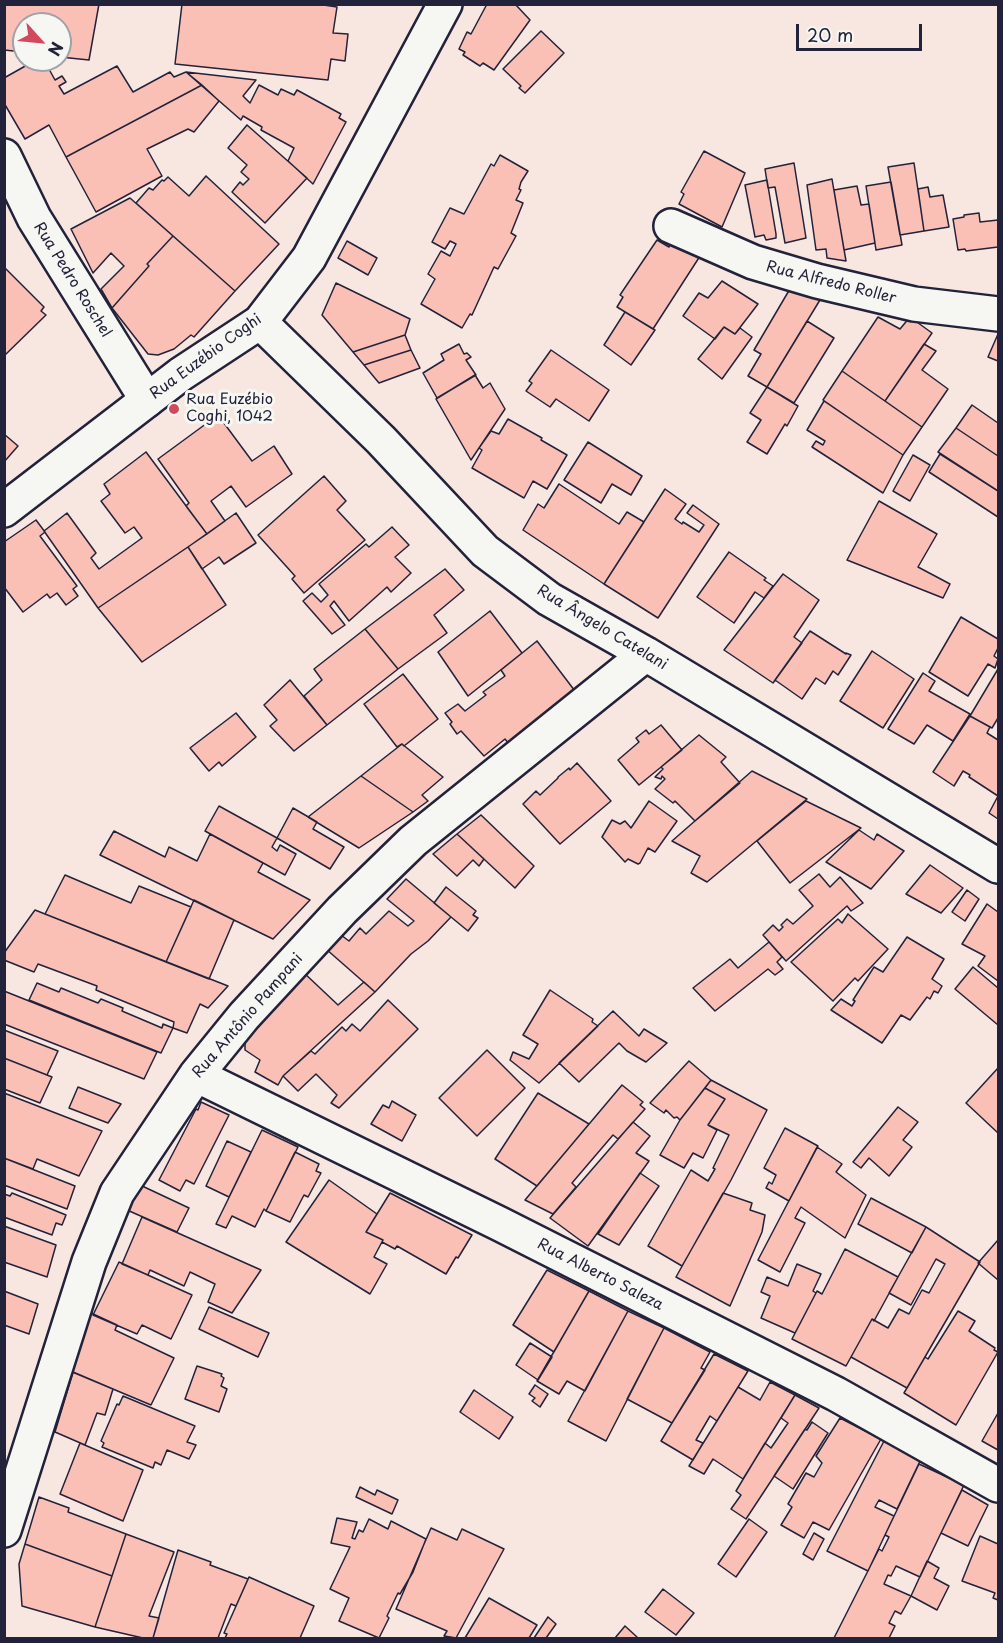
<!DOCTYPE html>
<html>
<head>
<meta charset="utf-8">
<style>
  body { margin:0 }
  #map { position:relative; width:1003px; height:1643px; overflow:hidden; background:#f8e6e0; font-family:"Playpen Sans",sans-serif }
  canvas { display:block }
  .frame { position:absolute; inset:0; border:6px solid #22223b; pointer-events:none }
  .north { position:absolute; left:12px; top:12px; width:60px; height:60px; box-sizing:border-box; background:#f6f6f2; border:2px solid #a1a1a9; border-radius:50%; rotate:117deg; font-size:16px; font-weight:700; line-height:24px; text-align:center; color:#22223b }
  .north::after { content:''; display:block; margin:auto; width:21px; height:27px; background:#d1495b; clip-path:polygon(50% 0,100% 100%,50% 72%,0 100%) }
  .scale { position:absolute; left:796px; top:24px; width:126px; height:27px; box-sizing:border-box; border:3px solid #22223b; border-top:0; padding-left:8px; font-size:18px; line-height:21px; white-space:nowrap; color:#22223b; -webkit-text-stroke:4px #f6f6f2; paint-order:stroke }
</style>
</head>
<body>
<div id="map">
<canvas width="1003" height="1643"></canvas>
<div class="frame"></div>
<div class="north">N</div>
<div class="scale">20 m</div>
</div>
<script>
const g = document.querySelector('canvas').getContext('2d');
g.lineJoin = 'round';
function fillPath(path, color) { g.fillStyle = color; g.fill(path, 'evenodd'); }
const shape = rows => new Path2D(rows.map(r => 'M' + r).join(''));
function trace(path, color, width, dash) { g.strokeStyle = color; g.lineWidth = width; g.lineCap = dash ? 'butt' : 'round'; g.setLineDash(dash || []); g.stroke(path); }
function drawText(font, color, halo, rows, align = 'center') {
  g.font = font + ' "Playpen Sans",sans-serif'; g.lineWidth = 6; g.setLineDash([]); g.textBaseline = 'middle'; g.strokeStyle = halo; g.fillStyle = color; for (const [text, x, y, turn = 0] of rows) {
    g.save(); g.translate(x, y); g.rotate((+turn || 0) * Math.PI / 180); g.textAlign = isNaN(turn) ? turn : align; if (halo) g.strokeText(text, 0, 0); g.fillText(text, 0, 0); g.restore();
  }
}
const building = shape([
  [4,4,99,4,89,60,60,57,60,24,24,24,24,52,4,50,4,4],
  [182,4,317,4,337,7,333,33,348,34,345,61,331,59,328,80,175,64,182,4],
  [487,4,515,4,530,20,494,70,483,63,480,66,463,55,465,52,459,49,467,32,471,34,487,4],
  [541,31,564,53,525,93,519,88,521,86,503,69,541,31],
  [36,60,44,60,55,80,62,76,66,82,59,86,64,94,117,66,133,92,170,72,174,77,186,72,202,85,66,157,49,125,25,139,4,103,4,78,36,60],
  [186,72,256,80,243,96,250,103,259,85,278,95,281,89,294,95,297,90,341,114,339,118,346,122,313,184,288,161,294,148,261,130,262,127,243,116,241,120,186,72],
  [202,85,219,101,194,132,188,129,147,149,162,176,96,212,66,157,202,85],
  [247,125,307,178,265,223,232,192,240,182,243,185,249,179,241,172,247,165,228,148,247,125],
  [704,151,745,173,722,227,679,204,684,194,681,192,704,151],
  [500,155,528,171,521,182,519,189,521,190,516,200,523,203,511,233,516,236,498,269,494,267,472,315,470,314,462,328,421,304,435,279,428,274,441,251,450,256,456,244,450,241,445,249,432,242,450,208,464,214,491,164,494,166,500,155],
  [794,163,806,238,785,243,775,187,768,188,765,169,794,163],
  [914,163,924,231,900,235,888,167,914,163],
  [206,176,279,244,235,291,136,203,149,188,153,190,162,180,164,181,168,177,189,196,206,176],
  [832,179,833,185,846,261,827,258,826,249,816,250,807,185,832,179],
  [767,180,776,234,776,238,766,240,764,235,755,237,745,185,767,180],
  [891,182,902,245,876,250,866,186,891,182],
  [857,186,861,205,869,204,875,243,844,250,834,190,857,186],
  [928,187,930,197,943,195,949,227,924,231,918,189,928,187],
  [130,198,173,236,147,264,149,266,112,308,101,289,124,266,111,253,93,273,71,229,130,198],
  [979,213,980,222,998,220,998,247,966,251,965,249,958,250,953,219,964,217,964,215,979,213],
  [173,236,235,291,194,337,191,335,174,349,158,355,148,354,112,308,149,266,147,264,173,236],
  [674,237,702,253,653,329,617,307,623,297,620,295,657,240,669,247,674,237],
  [347,241,377,258,368,275,338,258,347,241],
  [4,267,44,307,41,311,46,315,4,356,4,267],
  [722,281,758,304,735,334,724,327,715,339,683,316,699,293,708,298,722,281],
  [794,282,823,295,767,387,748,376,761,354,754,350,794,282],
  [336,283,410,319,405,335,353,352,322,315,336,283],
  [625,312,655,330,631,365,604,345,625,312],
  [878,317,900,329,910,317,932,333,885,401,842,371,878,317],
  [807,321,834,338,794,403,767,387,807,321],
  [724,327,735,334,740,328,752,337,722,379,698,359,724,327],
  [998,334,998,361,988,357,998,334],
  [405,335,411,350,364,365,353,352,405,335],
  [459,344,464,354,467,353,471,357,466,360,476,375,437,398,423,373,444,360,441,354,459,344],
  [924,344,936,351,922,370,948,389,922,427,885,401,924,344],
  [411,350,420,368,379,383,364,365,411,350],
  [551,350,609,390,589,421,556,399,550,407,526,391,532,383,529,381,551,350],
  [842,371,922,427,903,455,823,400,842,371],
  [475,375,483,388,490,383,505,409,471,460,436,399,475,375],
  [767,387,798,406,787,426,785,424,767,454,747,442,761,420,750,413,767,387],
  [824,401,903,455,883,493,812,447,816,441,823,445,825,441,807,430,824,401],
  [972,405,998,423,998,456,956,428,972,405],
  [218,415,252,461,274,446,292,474,246,507,231,486,211,501,225,521,207,534,186,506,189,503,158,459,218,415],
  [508,419,542,438,541,440,567,455,547,489,533,481,524,498,472,468,482,450,479,448,491,431,499,434,508,419],
  [956,428,998,456,998,491,938,452,956,428],
  [4,434,18,446,4,462,4,434],
  [588,442,642,476,631,495,612,484,601,503,564,480,588,442],
  [146,452,207,534,98,608,44,531,67,513,96,553,91,558,99,569,142,538,134,527,125,533,101,501,110,494,104,484,146,452],
  [940,454,998,491,998,517,929,472,940,454],
  [913,455,930,465,910,501,893,491,913,455],
  [324,476,346,501,337,510,365,540,304,593,292,579,295,576,258,535,324,476],
  [559,484,619,524,627,512,644,522,604,584,523,530,538,504,544,508,559,484],
  [665,489,686,504,675,519,682,524,683,522,699,532,704,525,687,513,693,505,719,524,658,618,604,584,665,489],
  [879,501,937,534,918,567,950,584,943,598,847,560,879,501],
  [236,513,256,543,224,564,219,557,202,569,188,547,236,513],
  [36,520,45,532,40,536,77,586,73,589,78,596,66,605,57,593,50,598,47,594,23,612,4,587,4,542,36,520],
  [392,527,409,545,395,557,411,573,391,592,387,587,349,621,334,601,330,606,345,625,332,634,303,601,312,593,321,602,328,595,319,584,366,544,369,547,392,527],
  [188,547,226,605,142,662,98,608,188,547],
  [729,552,766,578,764,580,773,586,764,598,755,592,734,623,697,597,729,552],
  [445,569,464,590,434,615,447,633,398,669,365,629,445,569],
  [783,574,819,600,794,637,802,643,773,683,724,650,783,574],
  [490,611,522,653,468,696,438,652,490,611],
  [961,617,998,639,998,648,994,656,998,659,995,668,988,664,968,696,929,672,961,617],
  [365,629,398,669,327,725,304,696,322,680,314,669,365,629],
  [810,631,846,654,846,653,851,655,838,675,833,671,825,684,816,678,802,699,775,680,810,631],
  [537,641,578,695,509,744,505,739,484,756,461,731,457,734,450,724,452,722,445,713,458,704,465,711,486,695,483,692,505,676,501,670,537,641],
  [872,651,914,679,883,728,840,701,872,651],
  [998,669,998,718,992,728,970,716,998,669],
  [923,673,935,681,929,691,970,714,953,741,927,725,914,744,888,729,923,673],
  [403,674,438,719,404,746,402,744,397,747,364,704,403,674],
  [290,680,327,725,294,751,270,726,277,720,264,705,290,680],
  [236,713,256,737,222,766,219,762,209,771,190,748,236,713],
  [970,716,990,727,987,733,998,740,998,819,989,813,998,796,969,777,970,775,963,771,954,786,933,772,970,716],
  [661,725,682,750,639,785,618,760,639,742,636,738,646,730,649,734,661,725],
  [699,735,726,757,721,762,740,783,695,821,675,801,673,803,655,789,665,779,662,776,661,779,655,777,663,769,661,767,699,735],
  [402,744,443,777,422,795,428,801,413,812,361,776,402,744],
  [577,763,611,801,560,844,523,804,536,791,540,795,558,778,558,777,569,768,570,770,577,763],
  [752,771,807,799,707,882,691,873,700,856,672,841,752,771],
  [361,776,413,812,359,848,308,817,361,776],
  [649,801,677,821,655,852,648,848,640,863,638,864,628,859,625,862,602,837,612,820,620,824,625,821,631,828,649,801],
  [806,801,861,828,790,883,757,841,806,801],
  [219,806,277,838,272,847,277,851,280,845,296,854,285,875,205,831,219,806],
  [293,808,317,822,313,829,344,847,330,869,277,838,293,808],
  [481,815,534,866,515,888,457,834,481,815],
  [859,830,874,840,877,834,904,851,871,889,826,862,859,830],
  [114,831,165,857,169,847,197,861,210,834,263,863,258,872,310,900,273,939,100,855,114,831],
  [457,834,484,859,479,866,473,860,457,876,433,854,457,834],
  [930,865,963,888,941,913,906,894,930,865],
  [819,874,830,887,840,877,863,903,851,911,847,906,786,961,763,935,773,925,779,931,783,927,781,925,787,919,793,924,813,906,799,890,819,874],
  [65,875,131,903,139,886,191,907,166,962,45,914,65,875],
  [406,879,451,917,428,941,411,954,375,992,326,949,341,935,349,941,360,928,366,934,389,911,408,926,414,921,387,899,406,879],
  [446,887,476,911,473,915,478,918,468,931,434,903,446,887],
  [967,890,979,899,965,921,952,912,967,890],
  [194,900,234,920,209,979,166,962,194,900],
  [987,904,998,912,998,981,978,966,985,956,962,944,987,904],
  [35,910,45,914,228,986,208,1008,200,1004,187,1033,173,1028,174,1022,96,990,97,986,38,964,34,972,4,960,4,953,35,910],
  [848,914,888,949,858,981,855,978,833,1001,791,962,838,919,842,923,848,914],
  [907,937,944,959,932,979,942,986,938,993,934,991,930,999,927,997,910,1020,901,1015,882,1043,831,1010,841,999,852,1006,855,1001,853,1000,874,967,883,972,907,937],
  [769,942,782,957,777,962,783,969,775,975,768,969,715,1011,693,988,730,959,738,968,769,942],
  [973,967,998,988,998,1025,955,989,973,967],
  [302,971,338,1005,364,982,375,992,283,1076,278,1085,255,1072,260,1060,245,1050,245,1038,302,971],
  [37,983,59,992,61,988,98,1003,101,999,123,1008,122,1011,162,1028,163,1024,173,1028,161,1053,29,1000,37,983],
  [550,990,593,1019,592,1022,598,1026,539,1083,510,1060,513,1052,529,1059,538,1044,523,1035,550,990],
  [4,991,157,1052,144,1079,4,1024,4,991],
  [388,1000,418,1029,339,1108,331,1103,337,1095,316,1074,298,1091,283,1076,311,1051,315,1054,342,1027,346,1031,352,1024,360,1031,388,1000],
  [613,1011,639,1036,644,1029,667,1043,646,1062,627,1051,619,1043,579,1082,559,1063,613,1011],
  [4,1030,58,1051,47,1075,4,1058,4,1030],
  [487,1050,525,1088,477,1136,439,1098,487,1050],
  [4,1058,52,1077,40,1103,4,1089,4,1058],
  [689,1061,711,1080,680,1120,677,1117,674,1118,666,1110,664,1113,650,1103,689,1061],
  [998,1068,998,1133,966,1103,998,1068],
  [711,1080,767,1110,731,1180,682,1266,648,1246,691,1170,708,1181,715,1169,713,1168,729,1135,708,1125,725,1099,705,1088,711,1080],
  [622,1085,643,1102,640,1105,645,1109,618,1139,613,1135,572,1183,576,1187,553,1214,525,1200,622,1085],
  [78,1087,121,1104,108,1123,69,1108,78,1087],
  [705,1088,725,1099,708,1125,717,1130,703,1158,693,1153,684,1168,660,1155,680,1120,705,1088],
  [4,1093,102,1131,79,1176,37,1159,33,1169,4,1158,4,1093],
  [538,1093,589,1124,537,1186,495,1159,538,1093],
  [392,1101,416,1115,402,1141,371,1124,383,1105,389,1108,392,1101],
  [201,1102,229,1115,194,1184,186,1180,180,1191,159,1180,196,1109,198,1110,201,1102],
  [898,1107,918,1122,903,1140,912,1147,889,1176,869,1158,861,1168,853,1162,898,1107],
  [633,1122,650,1136,636,1153,649,1161,588,1246,550,1218,633,1122],
  [785,1128,818,1146,789,1201,766,1188,769,1182,772,1184,776,1175,764,1168,785,1128],
  [262,1130,298,1147,266,1211,264,1209,255,1227,232,1216,226,1228,216,1224,262,1130],
  [227,1141,251,1152,229,1197,206,1186,227,1141],
  [817,1147,842,1164,836,1172,866,1195,845,1238,801,1207,795,1218,805,1223,780,1272,758,1260,817,1147],
  [295,1152,319,1164,316,1171,321,1173,308,1197,304,1195,290,1222,266,1211,295,1152],
  [4,1158,75,1186,67,1209,4,1185,4,1158],
  [640,1173,659,1186,619,1245,598,1234,640,1173],
  [329,1180,377,1214,366,1232,383,1240,374,1257,387,1264,370,1294,286,1242,329,1180],
  [140,1185,189,1208,177,1232,127,1210,140,1185],
  [12,1193,66,1215,62,1225,56,1223,52,1235,4,1217,4,1194,10,1196,12,1193],
  [390,1193,472,1235,458,1258,456,1257,446,1274,397,1246,395,1249,382,1242,383,1240,366,1232,390,1193],
  [723,1193,752,1203,750,1210,765,1215,762,1232,730,1306,676,1277,723,1193],
  [871,1198,926,1227,912,1253,858,1224,871,1198],
  [142,1217,261,1270,232,1313,208,1302,215,1284,190,1272,184,1286,150,1270,148,1275,122,1264,142,1217],
  [4,1226,56,1245,47,1277,4,1262,4,1226],
  [926,1227,980,1262,907,1388,851,1357,872,1319,888,1328,899,1309,909,1314,922,1290,929,1293,945,1264,936,1259,911,1305,889,1293,926,1227],
  [998,1240,998,1280,978,1263,998,1240],
  [845,1249,898,1277,874,1321,872,1319,846,1366,792,1339,817,1291,822,1294,845,1249],
  [119,1262,192,1295,171,1339,142,1325,137,1334,93,1315,119,1262],
  [797,1264,821,1274,813,1291,816,1293,795,1333,761,1318,770,1296,761,1292,767,1277,788,1286,797,1264],
  [547,1270,589,1291,554,1352,513,1325,547,1270],
  [4,1291,38,1304,29,1334,4,1325,4,1291],
  [589,1291,628,1311,585,1391,567,1381,559,1394,537,1381,589,1291],
  [209,1307,269,1333,258,1357,199,1329,209,1307],
  [628,1311,664,1328,606,1441,568,1421,628,1311],
  [958,1311,975,1321,969,1331,995,1348,994,1350,998,1352,956,1425,904,1393,925,1357,928,1359,958,1311],
  [91,1313,117,1325,115,1330,174,1358,151,1405,70,1371,91,1313],
  [664,1328,710,1352,701,1368,705,1370,672,1423,627,1399,664,1328],
  [530,1343,552,1357,538,1380,516,1365,530,1343],
  [714,1354,748,1371,717,1421,710,1416,696,1440,703,1443,693,1460,661,1441,714,1354],
  [197,1366,222,1374,221,1376,224,1378,221,1386,227,1389,219,1412,185,1399,197,1366],
  [73,1372,113,1389,105,1415,97,1413,85,1445,55,1432,73,1372],
  [770,1382,795,1395,743,1479,713,1459,704,1474,689,1466,738,1387,760,1400,770,1382],
  [535,1385,548,1394,540,1407,532,1401,535,1398,529,1394,535,1385],
  [474,1390,513,1417,499,1439,460,1412,474,1390],
  [795,1395,819,1408,746,1519,731,1509,741,1495,736,1491,765,1443,771,1448,788,1423,781,1418,795,1395],
  [123,1396,195,1426,187,1442,196,1445,189,1459,167,1450,161,1465,155,1462,153,1468,102,1447,104,1443,101,1441,117,1404,119,1405,123,1396],
  [998,1413,998,1450,982,1441,998,1413],
  [840,1418,881,1439,829,1530,813,1522,804,1538,781,1525,792,1507,788,1504,806,1473,814,1477,822,1463,816,1456,840,1418],
  [812,1422,828,1433,793,1489,774,1476,805,1429,807,1430,812,1422],
  [884,1441,921,1459,897,1509,879,1500,875,1507,894,1516,868,1571,827,1551,884,1441],
  [80,1443,143,1470,123,1521,60,1494,80,1443],
  [919,1464,964,1485,941,1533,920,1577,896,1566,891,1576,888,1575,884,1584,911,1596,901,1614,895,1611,889,1623,895,1626,889,1638,834,1638,879,1549,882,1551,889,1537,885,1535,919,1464],
  [360,1487,375,1495,377,1490,398,1500,392,1514,356,1497,360,1487],
  [962,1490,988,1505,968,1546,941,1533,962,1490],
  [39,1497,69,1508,68,1512,126,1534,112,1576,25,1544,39,1497],
  [337,1518,357,1522,352,1538,355,1539,359,1530,363,1532,369,1519,388,1529,391,1521,426,1539,413,1572,400,1594,398,1593,387,1616,389,1618,379,1638,339,1621,349,1598,330,1589,350,1547,331,1543,337,1518],
  [749,1519,767,1532,736,1577,718,1564,749,1519],
  [431,1528,457,1540,462,1529,504,1549,456,1638,444,1636,447,1631,396,1609,431,1528],
  [814,1533,824,1539,813,1560,803,1554,814,1533],
  [126,1534,174,1552,149,1616,159,1618,153,1638,143,1638,95,1627,126,1534],
  [980,1536,998,1544,998,1600,993,1598,995,1593,962,1581,980,1536],
  [25,1544,112,1576,95,1627,22,1606,19,1564,25,1544],
  [178,1550,211,1562,210,1565,248,1579,236,1606,231,1604,218,1638,153,1638,178,1550],
  [927,1561,939,1568,934,1578,949,1586,937,1610,911,1596,927,1561],
  [249,1577,314,1606,300,1638,225,1638,227,1634,224,1633,249,1577],
  [663,1589,694,1613,676,1635,645,1612,663,1589],
  [489,1598,537,1625,529,1638,465,1638,489,1598],
  [548,1617,556,1624,546,1638,534,1638,548,1617],
  [625,1626,637,1637,636,1638,615,1638,625,1626]
]);
fillPath(building, '#fbc0b5');
trace(building, '#22223b', 1.5);
const minor = shape([
  [4,156,34,218,147,400],
  [671,226,753,262,817,281,914,304,998,314],
  [260,322,381,440,485,551,549,599,646,654,998,866],
  [196,1075,500,1224,836,1394,998,1485],
  [4,1530,89,1262,117,1193,196,1075,244,1016,342,910,413,841,646,654]
]);
const major = shape([
  [4,510,181,374,260,322,309,258,445,4]
]);
trace(minor, '#22223b', 38);
trace(major, '#22223b', 38);
trace(minor, '#f6f6f2', 33);
trace(major, '#f6f6f2', 33);
for (const [x, y, r, color] of [
  [174,409,6,"#d1495b"]
]) { const dot = new Path2D(); dot.arc(x, y, r, 0, 2 * Math.PI); g.fillStyle = color; g.fill(dot); trace(dot, '#f6f6f2', 2); }
drawText('15px', '#22223b', '#f6f6f2', [
  ["Rua Pedro Roschel",72,280,58],
  ["Rua Alfredo Roller",831,283,14],
  ["Rua Euzébio Coghi",206,357,-36],
  ["Rua Ângelo Catelani",602,628,31],
  ["Rua Antônio Pampani",248,1016,-49],
  ["Rua Alberto Saleza",600,1275,27]
]);
drawText('15px', '#22223b', '#f6f6f2', [
  ["Rua Euzébio",186,400],
  ["Coghi, 1042",186,417]
], 'left');
</script>
</body>
</html>
